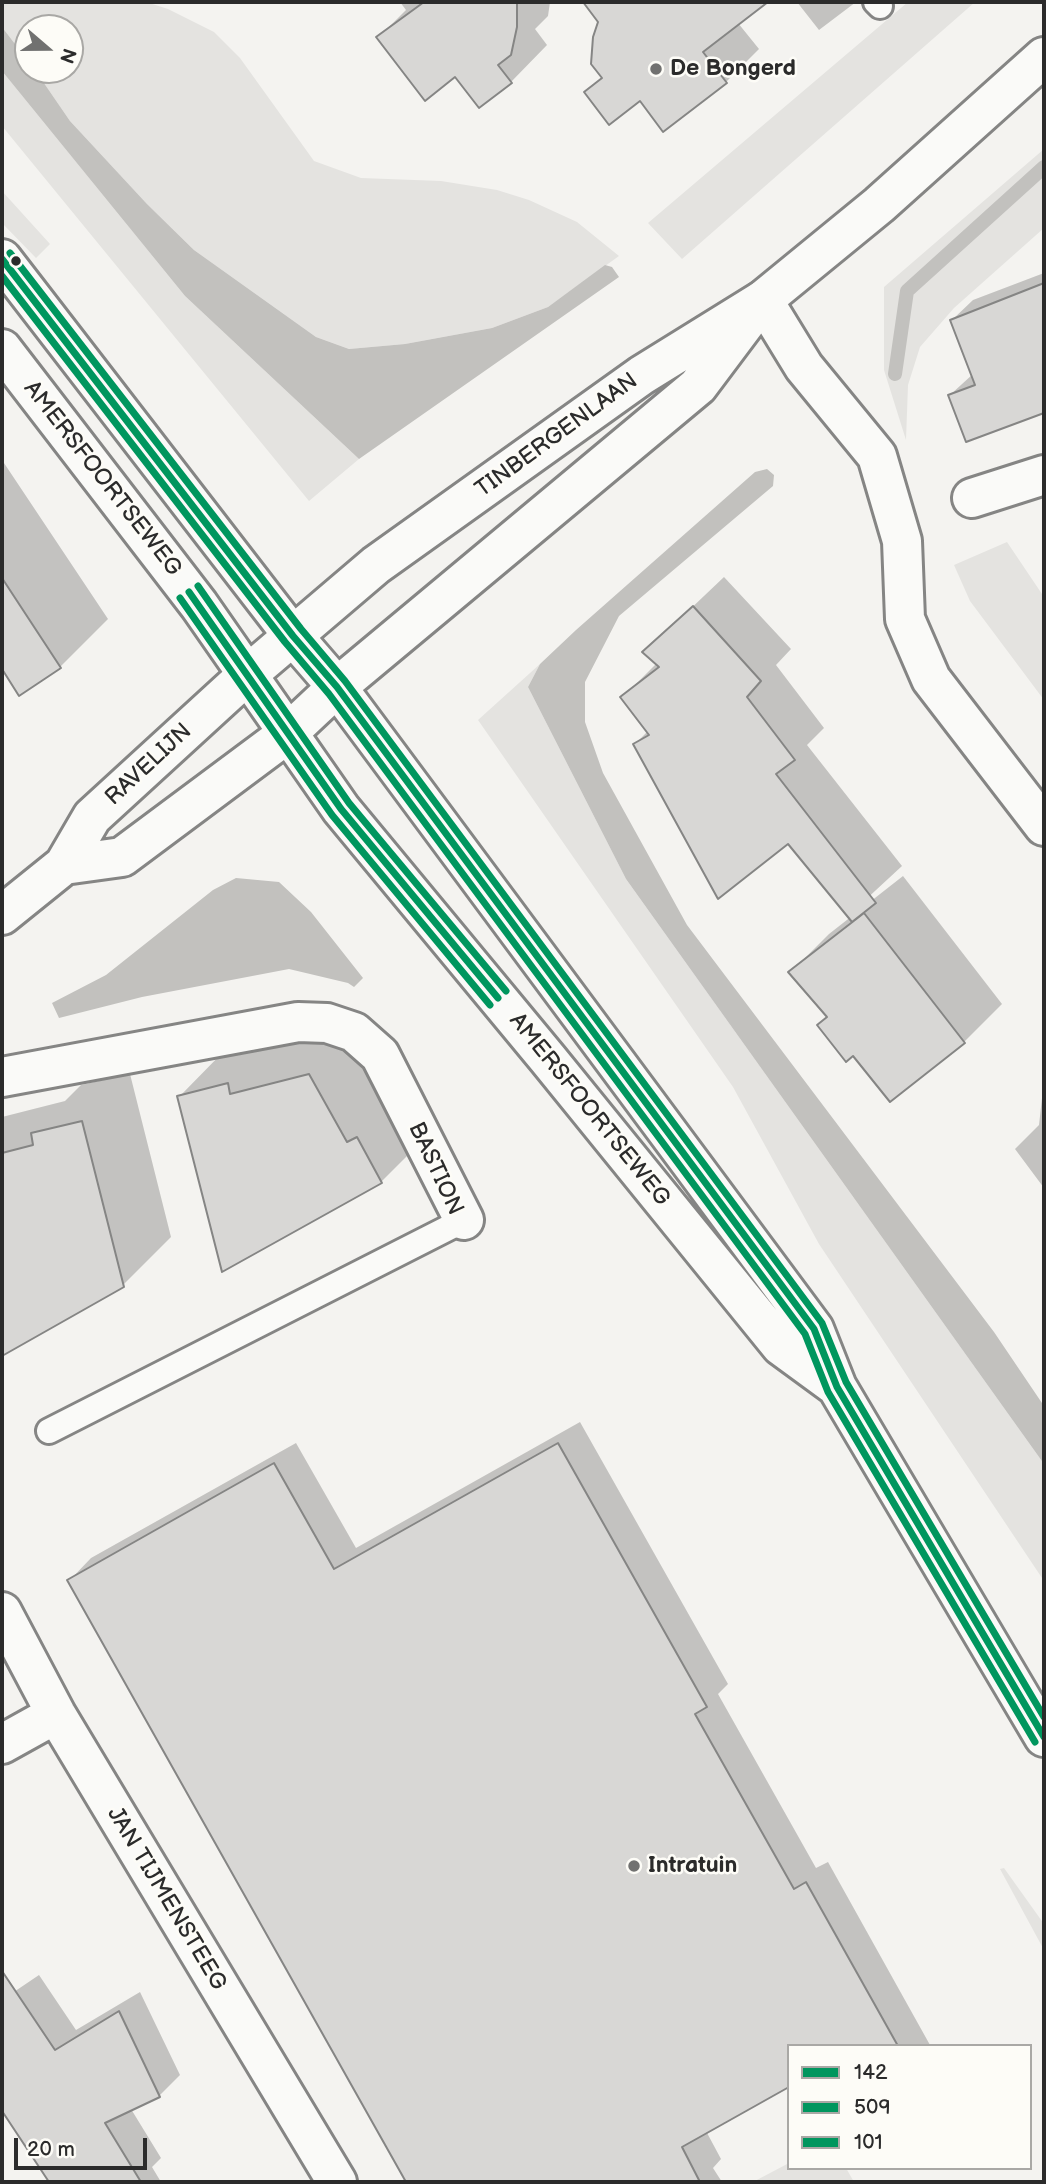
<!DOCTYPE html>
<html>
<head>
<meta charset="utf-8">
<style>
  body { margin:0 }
  #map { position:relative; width:1046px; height:2184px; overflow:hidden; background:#f4f3f0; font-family:"Balsamiq Sans",sans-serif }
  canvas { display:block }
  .frame { position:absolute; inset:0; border:4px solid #2b2b2b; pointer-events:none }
  .legend { position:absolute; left:787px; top:2044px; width:245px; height:126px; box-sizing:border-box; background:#fdfcf7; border:2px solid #a9a8a5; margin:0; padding:9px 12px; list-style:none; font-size:21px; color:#2b2b2b }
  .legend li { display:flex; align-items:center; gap:14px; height:35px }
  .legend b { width:35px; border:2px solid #a9a8a5 }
  .north { position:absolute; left:14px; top:14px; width:70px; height:70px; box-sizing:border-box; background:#fdfcf7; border:2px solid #a9a8a5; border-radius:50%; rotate:110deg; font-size:19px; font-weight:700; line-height:28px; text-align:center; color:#2b2b2b }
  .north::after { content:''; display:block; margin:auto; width:24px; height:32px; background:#717170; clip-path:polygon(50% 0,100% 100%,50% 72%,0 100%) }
  .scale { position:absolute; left:14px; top:2138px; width:133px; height:32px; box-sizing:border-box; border:4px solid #2b2b2b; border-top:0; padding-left:9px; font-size:21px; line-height:24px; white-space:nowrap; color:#2b2b2b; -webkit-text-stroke:5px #fdfcf7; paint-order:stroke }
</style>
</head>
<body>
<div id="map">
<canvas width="1046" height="2184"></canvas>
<div class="frame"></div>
<ul class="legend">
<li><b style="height:9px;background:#00965e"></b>142</li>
<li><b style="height:9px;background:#00965e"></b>509</li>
<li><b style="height:9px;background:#00965e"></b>101</li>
</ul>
<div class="north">N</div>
<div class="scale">20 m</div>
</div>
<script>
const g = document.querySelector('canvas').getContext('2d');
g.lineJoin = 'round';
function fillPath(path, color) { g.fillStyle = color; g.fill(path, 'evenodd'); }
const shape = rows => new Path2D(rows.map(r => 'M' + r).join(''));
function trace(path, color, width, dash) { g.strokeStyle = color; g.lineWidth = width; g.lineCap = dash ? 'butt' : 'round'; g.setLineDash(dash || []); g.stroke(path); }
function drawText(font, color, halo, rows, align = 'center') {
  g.font = font + ' "Balsamiq Sans",sans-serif'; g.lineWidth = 5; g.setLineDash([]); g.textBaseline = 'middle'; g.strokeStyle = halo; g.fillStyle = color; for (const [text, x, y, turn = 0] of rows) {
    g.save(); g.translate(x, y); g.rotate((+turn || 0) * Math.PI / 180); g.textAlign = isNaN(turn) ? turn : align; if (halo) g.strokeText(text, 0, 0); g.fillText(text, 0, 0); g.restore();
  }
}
fillPath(shape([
  [2,2,146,2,168,9,214,32,240,58,314,161,361,178,441,181,497,190,529,200,577,222,619,256,548,307,492,328,405,344,349,349,316,337,194,250,147,204,70,121,35,70,70,70,70,28,28,28,28,61,2,27],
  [908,2,975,2,682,259,648,223],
  [2,71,185,296,359,459,309,501,2,126],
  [1044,149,1044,228,954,308,920,347,908,385,906,440,884,370,884,287],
  [2,191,50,244,36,258,2,223],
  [1007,542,1044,597,1044,700,970,601,954,565],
  [540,664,528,687,626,879,1044,1464,1044,1581,819,1244,733,1087,478,720],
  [1004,1868,1044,1924,1044,1950,1000,1869],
  [789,2163,789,2168,846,2168,854,2182,753,2182]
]), '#e4e3e0');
fillPath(shape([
  [2,27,28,61,28,70,35,70,70,121,147,204,194,250,316,337,349,349,405,344,492,328,548,307,605,265,612,267,619,277,359,459,185,296,2,71],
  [767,469,774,475,773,486,619,616,585,682,585,722,603,773,687,925,994,1332,1044,1406,1044,1464,626,879,528,687,540,664,576,630,755,472],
  [236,878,279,882,311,912,363,978,354,987,348,983,289,969,142,997,59,1018,52,1003,106,975,213,890]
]), '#c2c1be');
fillPath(shape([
  [400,2,550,2,548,16,535,29,547,45,511,82,456,75,378,38,406,10],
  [609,2,765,2,738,23,759,49,726,82,664,129,640,99,586,93,603,76,600,22,595,15],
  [797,2,856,2,819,30],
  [1044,273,1044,411,967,440,950,395,973,374,952,320,973,300],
  [2,460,108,619,60,667,20,693,2,666],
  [724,577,791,649,776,665,824,728,807,745,902,866,849,915,788,842,635,744,648,731,622,698,657,663,645,652],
  [903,876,1002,1004,964,1042,890,1100,828,1016,791,972,829,934],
  [358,1027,430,1133,381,1182,223,1270,179,1097,227,1048,276,1036,278,1047],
  [130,1074,171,1237,123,1285,11,1348,2,1331,2,1117,65,1101,81,1085],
  [1044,1080,1044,1188,1015,1149,1039,1125],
  [580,1422,728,1684,718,1694,816,1868,828,1862,930,2045,789,2046,706,2131,721,2159,713,2168,722,2182,408,2182,70,1580,91,1558,296,1443,356,1548],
  [39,1975,76,2030,140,1992,180,2075,159,2096,131,2109,161,2158,152,2167,161,2182,51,2182,2,2108,2,2000]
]), '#0003');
trace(shape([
  [895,374,907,291,1044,167]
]), '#c2c1be', 14);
const building = shape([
  [424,2,517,2,517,27,511,55,498,65,512,83,479,108,455,77,425,101,376,37,424,2],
  [583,2,768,2,703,52,727,83,663,132,640,101,609,125,584,92,602,78,591,64,593,37,598,22,583,2],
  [1044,283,1044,413,966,442,948,395,975,385,950,320,1044,283],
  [2,578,61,668,19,696,2,669,2,578],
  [693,606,761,681,747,697,795,760,776,774,876,903,852,922,788,844,718,899,633,744,649,735,620,697,659,667,642,652,693,606],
  [864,913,965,1043,890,1102,853,1056,846,1062,817,1025,827,1017,788,972,864,913],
  [309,1074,347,1142,357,1137,382,1183,222,1272,177,1096,228,1083,230,1094,309,1074],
  [82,1121,124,1287,2,1356,2,1153,33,1145,31,1133,82,1121],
  [558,1443,707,1707,695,1714,794,1889,806,1882,898,2046,789,2046,789,2087,682,2147,700,2182,406,2182,67,1580,274,1463,334,1569,558,1443],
  [2,1971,55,2050,119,2011,160,2097,105,2123,141,2182,49,2182,2,2111,2,1971]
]);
fillPath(building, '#d8d7d5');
trace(building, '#858584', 2);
const service = shape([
  [876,2,880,6],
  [49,1431,464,1220]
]);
const minor = shape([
  [763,300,804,367,877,456,902,541,905,619,931,679,1044,826],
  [972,498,1044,475],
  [64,865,122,857,287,734],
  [2,915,64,865,92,817,247,675],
  [2,1077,298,1022,327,1023,354,1032,380,1055,464,1220],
  [2,1612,56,1714,337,2182],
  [2,1744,56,1714]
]);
const tertiary = shape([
  [247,675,376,565,642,375,763,300,879,205,1044,57],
  [287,734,337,687,698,386,749,318]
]);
const primary = shape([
  [2,259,293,636,337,687,814,1329,837,1387,1044,1737],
  [2,349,199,605,341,809,548,1059,781,1346,837,1387]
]);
trace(service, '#858584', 30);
trace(minor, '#858584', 44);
trace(tertiary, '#858584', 44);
trace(primary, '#858584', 44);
trace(service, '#fafaf8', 24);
trace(minor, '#fafaf8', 38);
trace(tertiary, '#fafaf8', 38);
trace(primary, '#fafaf8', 38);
trace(shape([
  [2,259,293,636,337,687,814,1329,837,1387,1044,1737],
  [189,592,341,809,498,998]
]), '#00965e', 7);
trace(shape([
  [2,276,285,642,329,694,805,1334,828,1392,1035,1742],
  [180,598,332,815,490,1005]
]), '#00965e', 7);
trace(shape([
  [10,253,301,629,345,681,822,1323,846,1382,1044,1717],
  [198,586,349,803,506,991]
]), '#00965e', 7);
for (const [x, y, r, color] of [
  [656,69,7,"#717170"],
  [16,261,6,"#2b2b2b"],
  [634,1866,7,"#717170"]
]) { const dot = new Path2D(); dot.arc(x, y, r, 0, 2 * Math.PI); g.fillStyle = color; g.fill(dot); trace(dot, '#fdfcf7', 2.5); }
drawText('bold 23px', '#2b2b2b', '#fdfcf7', [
  ["De Bongerd",670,69],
  ["Intratuin",648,1866]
], 'left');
drawText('23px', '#2b2b2b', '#fdfcf7', [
  ["TINBERGENLAAN",557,436,-36],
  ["AMERSFOORTSEWEG",102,479,52],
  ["RAVELIJN",149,765,-43],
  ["AMERSFOORTSEWEG",589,1110,51],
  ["BASTION",435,1169,65],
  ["JAN TIJMENSTEEG",166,1899,59]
]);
</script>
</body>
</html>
